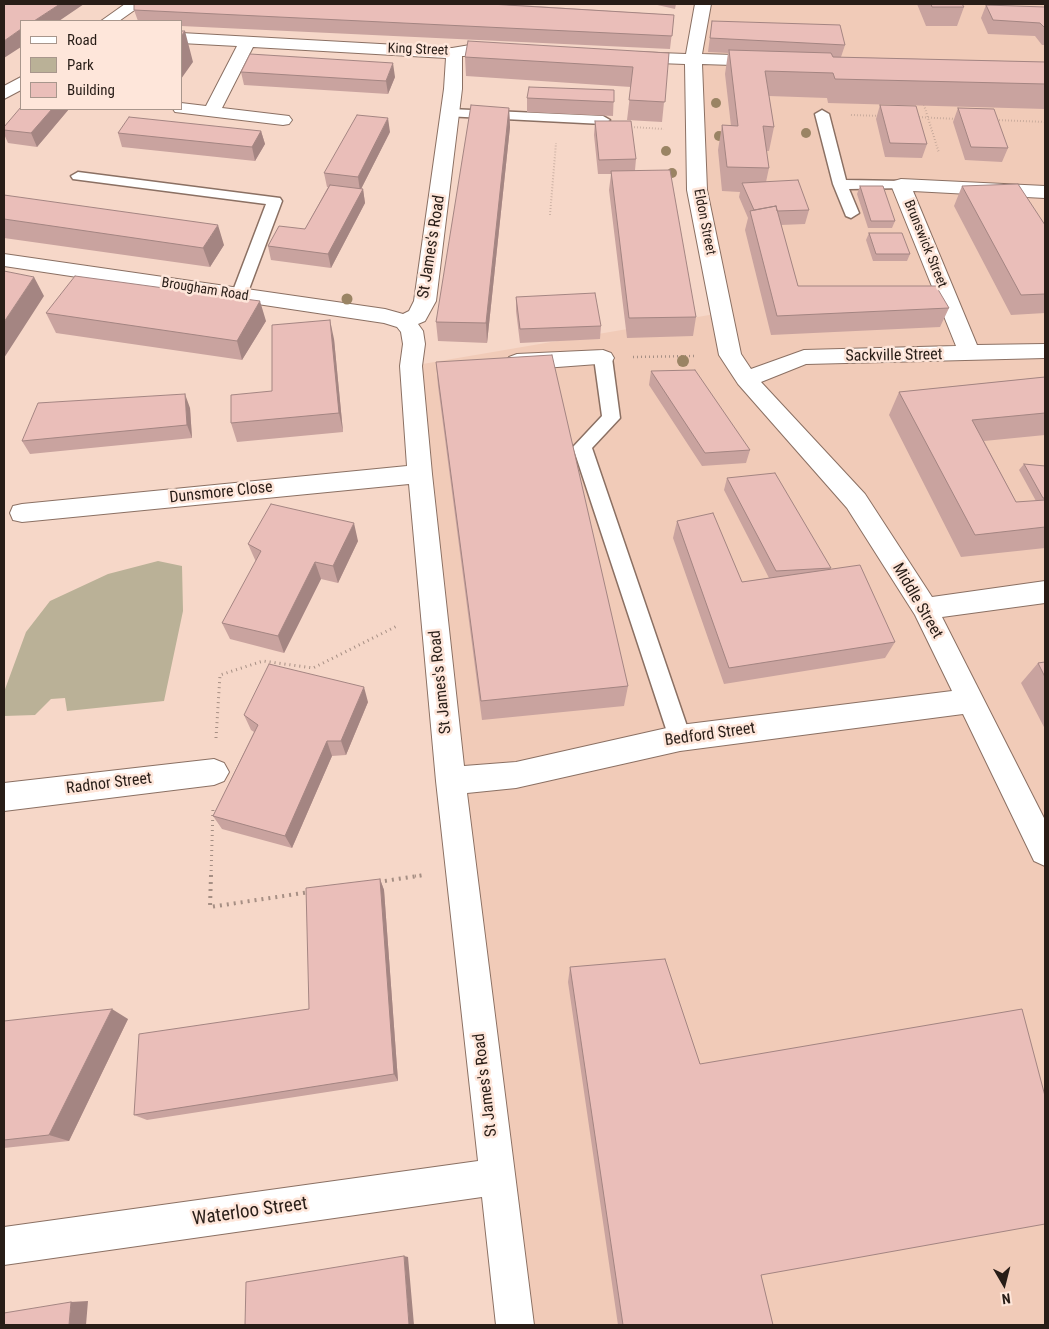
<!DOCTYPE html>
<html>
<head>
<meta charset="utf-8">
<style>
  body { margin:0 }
  #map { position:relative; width:1049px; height:1329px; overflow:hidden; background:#f6d7c8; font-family:"Roboto Condensed",sans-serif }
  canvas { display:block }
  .frame { position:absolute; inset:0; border:5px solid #281d17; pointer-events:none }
  .legend { position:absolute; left:20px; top:20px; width:162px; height:90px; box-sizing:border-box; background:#fee6da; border:1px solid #a8968c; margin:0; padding:6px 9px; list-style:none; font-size:15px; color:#281d17 }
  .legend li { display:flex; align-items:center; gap:10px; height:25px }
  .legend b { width:25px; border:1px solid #a8968c }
  .north { position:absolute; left:979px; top:1259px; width:50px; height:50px; -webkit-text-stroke:4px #fee6da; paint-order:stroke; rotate:172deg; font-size:14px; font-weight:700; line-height:20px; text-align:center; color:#281d17 }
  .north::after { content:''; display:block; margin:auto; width:18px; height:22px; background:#281d17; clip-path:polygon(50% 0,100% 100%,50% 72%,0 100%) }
</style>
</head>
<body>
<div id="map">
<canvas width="1049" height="1329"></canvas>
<div class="frame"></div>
<ul class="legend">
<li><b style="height:6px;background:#fff"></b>Road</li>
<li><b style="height:14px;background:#bab197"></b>Park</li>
<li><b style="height:14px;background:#eabeb9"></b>Building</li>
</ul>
<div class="north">N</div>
</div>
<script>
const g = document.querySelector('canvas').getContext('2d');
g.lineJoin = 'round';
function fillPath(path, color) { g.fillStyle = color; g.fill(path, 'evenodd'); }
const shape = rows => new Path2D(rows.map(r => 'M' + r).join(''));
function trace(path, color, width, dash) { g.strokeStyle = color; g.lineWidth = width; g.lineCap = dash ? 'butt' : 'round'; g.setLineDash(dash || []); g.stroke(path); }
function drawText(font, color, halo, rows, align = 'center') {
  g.font = font + ' "Roboto Condensed",sans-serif'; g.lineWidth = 5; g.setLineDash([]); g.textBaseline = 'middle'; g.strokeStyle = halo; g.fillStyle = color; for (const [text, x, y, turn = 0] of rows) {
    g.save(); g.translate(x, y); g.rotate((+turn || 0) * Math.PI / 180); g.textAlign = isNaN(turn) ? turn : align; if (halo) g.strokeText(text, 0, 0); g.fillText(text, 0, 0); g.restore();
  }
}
fillPath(shape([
  [702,4,1045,4,1045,1325,516,1325,451,781,411,366,721,313,693,59]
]), '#f1cbb8');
fillPath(shape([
  [158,561,182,566,183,611,164,701,67,711,65,698,51,699,35,715,4,716,4,692,26,632,50,601,108,574]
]), '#bab197');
const lane = shape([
  [450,109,603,116,610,120,603,124,445,116,443,113,450,109],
  [822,110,829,114,846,180,901,181,908,185,906,188,849,189,859,213,851,218,846,216,833,184,815,114,822,110],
  [78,172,280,198,282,201,245,300,233,300,231,296,266,204,73,179,71,176,78,172],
  [603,352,609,354,612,358,620,418,592,448,691,738,688,745,680,748,672,745,669,738,573,447,602,416,594,358,597,354,603,352]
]);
const street = shape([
  [125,4,143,4,119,21,101,21,125,4],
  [695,4,711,4,702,54,764,56,770,57,772,61,770,65,764,66,702,64,707,190,741,354,751,369,804,350,956,346,891,185,894,181,901,179,1045,186,1045,198,913,191,977,345,1045,344,1045,358,806,364,761,382,865,494,932,597,1045,581,1045,603,942,617,1045,820,1045,866,1034,861,963,714,680,751,516,788,467,793,534,1325,496,1325,482,1197,4,1265,4,1227,478,1161,436,781,409,484,22,522,13,520,10,513,13,506,22,504,407,466,400,366,403,344,401,332,397,327,384,323,4,266,4,254,385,309,403,314,409,311,414,301,444,89,446,58,253,47,222,108,289,116,292,120,289,124,283,125,175,112,173,109,181,109,181,103,206,106,237,46,181,43,181,33,452,48,470,45,504,46,510,47,512,51,510,55,504,56,462,56,462,89,436,301,425,321,418,324,423,331,425,344,422,366,432,474,464,766,516,762,680,725,952,691,915,615,847,508,738,384,719,355,687,190,685,64,632,62,626,61,624,57,626,53,632,52,686,54,695,4],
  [21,77,21,90,4,99,4,86,21,77],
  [603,350,611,353,614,358,611,363,517,370,509,367,506,362,509,357,517,354,603,350],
  [214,759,224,763,229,772,224,781,214,785,4,811,4,783,214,759]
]);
trace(lane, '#8b7063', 3);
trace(street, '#8b7063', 2);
trace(shape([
  [923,102,939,153],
  [851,115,880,116],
  [916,117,957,119],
  [996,120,1045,122],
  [631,127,664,129],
  [550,215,556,143]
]), '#a68f84', 2, [0.5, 2.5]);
trace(shape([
  [633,357,697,356]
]), '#a68f84', 2.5, [1, 3]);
trace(shape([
  [216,738,220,675,263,661,313,668,399,625],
  [211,876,213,807],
  [415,876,424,875]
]), '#a68f84', 3, [1, 4]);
trace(shape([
  [211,875,210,907,310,892],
  [378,882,424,875]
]), '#a68f84', 4, [2, 5]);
fillPath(lane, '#fff');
fillPath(street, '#fff');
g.fillStyle = '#9a8464';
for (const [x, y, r] of [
  [716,103,5],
  [806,133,5],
  [719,136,5],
  [666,151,5],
  [672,173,5],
  [347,299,5.5],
  [683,361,6]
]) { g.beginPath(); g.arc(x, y, r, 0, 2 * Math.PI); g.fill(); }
fillPath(shape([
  [496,4,519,4,519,5,674,15,670,49,181,26,181,21,138,21,134,10],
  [653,4,676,4,675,9],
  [917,4,962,4,964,7,957,26,926,26],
  [986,5,1045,7,1045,45,1042,45,1035,36,988,34,981,18],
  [712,21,845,45,841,57,1045,62,1045,109,828,103,827,98,769,96,774,127,769,151,766,151,769,168,766,182,809,210,805,224,781,225,798,286,949,308,940,327,771,335,745,230,748,218,739,197,740,192,722,191,718,150,722,125,731,126,725,74,728,53,708,52],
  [669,53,662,122,627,120,631,87,466,76,465,57],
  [241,72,395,77,388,94,244,85],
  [614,90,613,116,527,112,527,98],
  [880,105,927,144,922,158,885,157,876,119],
  [509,108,510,127,487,343,438,341,436,322],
  [958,108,1008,148,1002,162,965,160,953,122],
  [21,109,69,109,37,147,8,143,4,134,4,127],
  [595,121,636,159,635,170,696,317,693,336,627,338,609,190,611,174,598,174,594,135],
  [261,131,265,144,255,161,122,147,118,133],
  [390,132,361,189,363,189,365,203,331,268,271,260,268,246,305,229,328,187,327,187,324,173],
  [860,186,895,221,892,228,868,228,857,194],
  [962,186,1045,225,1045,313,1011,315,954,206],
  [4,219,224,245,210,267,4,238],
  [869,233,910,254,907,261,873,261,866,240],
  [516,297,601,326,600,339,520,343,516,311],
  [46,313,266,321,242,360,56,333],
  [334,339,343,432,237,442,231,423,272,391],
  [436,362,628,686,624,706,482,720,438,386],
  [651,371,750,450,746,463,702,466,649,385],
  [1045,377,1045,435,984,441,1016,502,1036,501,1019,470,1024,464,1045,466,1045,548,961,557,889,415,899,392],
  [190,408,192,438,30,454,22,441],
  [727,478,831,568,830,569,895,642,885,658,724,684,673,538,677,521,742,582,769,578,724,490],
  [358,541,338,583,321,579,284,653,230,639,222,623,256,562,248,544],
  [1045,662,1045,729,1021,683,1038,663],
  [368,702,346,755,332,756,292,848,222,829,213,816,254,732,251,730,244,715],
  [380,879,384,890,398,1081,147,1120,134,1115,309,1009],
  [570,967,761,1275,773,1325,618,1325,568,982],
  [128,1019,69,1141,4,1148,4,1021]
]), '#c9a39f');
fillPath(shape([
  [60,4,84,4,59,21,34,21],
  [21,29,21,47,4,58,4,41],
  [185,31,193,62,181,79,181,36],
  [393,63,395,77,388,94,386,81],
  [509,108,510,127,487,343,486,323],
  [52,109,69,109,37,147,31,133],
  [388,118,390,132,360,191,358,177],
  [261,131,265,144,255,161,252,147],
  [363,189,365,203,331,268,328,254],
  [218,225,224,245,210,267,203,248],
  [34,277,44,296,4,358,4,322],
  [260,301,266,321,242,360,237,341],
  [330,320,334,339,343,432,339,413],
  [185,394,190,408,192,438,187,425],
  [354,523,358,541,338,583,333,566],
  [315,562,321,579,284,653,278,636],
  [364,687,368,702,346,755,341,741],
  [327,741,332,756,292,848,285,836],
  [380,879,384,890,398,1081,394,1074],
  [112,1009,128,1019,69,1141,49,1135],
  [404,1256,408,1257,414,1325,409,1325],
  [88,1301,86,1325,69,1325,71,1302]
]), '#a48582');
const building = shape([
  [4,4,60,4,34,21,21,21,21,29,4,41,4,4],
  [134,4,490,4,674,15,672,36,134,10,134,4],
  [496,4,517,4,517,5,496,4],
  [931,4,962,4,964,7,932,7,931,4],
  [986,5,1045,7,1045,28,1040,23,993,20,986,5],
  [712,21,840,25,845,45,710,38,712,21],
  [181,31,185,31,181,36,181,31],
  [468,41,669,53,665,102,629,100,633,67,465,57,468,41],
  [729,50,831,53,833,57,1045,62,1045,84,835,79,833,73,765,71,774,127,763,126,769,168,727,167,722,125,738,126,729,50],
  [250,54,393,63,386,81,241,72,250,54],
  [529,87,614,90,614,102,527,98,529,87],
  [471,105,509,108,486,323,436,322,471,105],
  [880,105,916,106,927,144,890,143,880,105],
  [21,107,21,109,52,109,31,133,4,130,4,127,21,107],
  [958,108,994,109,1008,148,971,147,958,108],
  [357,115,388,118,358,177,324,173,357,115],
  [129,117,261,131,252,147,118,133,129,117],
  [595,121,631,121,636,159,599,160,595,121],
  [670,170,696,317,629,318,611,171,670,170],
  [798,180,809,210,777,211,776,206,754,210,742,183,798,180],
  [1018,184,1045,225,1045,294,1021,295,962,186,1018,184],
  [330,185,363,189,328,254,268,246,279,226,305,229,330,185],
  [860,186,883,186,895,221,871,221,860,186],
  [4,195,218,225,203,248,4,219,4,195],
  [776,206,798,286,936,286,949,308,777,316,750,211,776,206],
  [869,233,902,233,910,254,876,254,869,233],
  [4,271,34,277,4,322,4,271],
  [75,276,260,301,237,341,46,313,75,276],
  [595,293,601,326,520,329,516,297,595,293],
  [330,320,339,413,231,423,231,395,272,391,272,325,330,320],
  [552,355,628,686,481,701,436,362,552,355],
  [695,370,750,450,705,453,651,371,695,370],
  [1045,377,1045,413,972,420,1016,502,1045,500,1045,527,975,535,899,392,1045,377],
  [185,394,187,425,22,441,38,403,185,394],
  [1024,464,1045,466,1045,498,1043,498,1024,464],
  [775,473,831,568,776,571,727,478,775,473],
  [271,504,354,523,333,566,315,562,278,636,222,623,261,551,248,544,271,504],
  [713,513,742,582,860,565,895,642,729,668,677,521,713,513],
  [1045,662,1045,677,1038,663,1045,662],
  [269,664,364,687,341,741,327,741,285,836,213,816,258,725,244,715,269,664],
  [380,879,394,1074,134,1115,139,1034,309,1009,306,888,380,879],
  [665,959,700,1064,1022,1009,1045,1096,1045,1224,761,1275,773,1325,623,1325,570,967,665,959],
  [112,1009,49,1135,4,1140,4,1021,112,1009],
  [404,1256,409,1325,245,1325,246,1282,404,1256],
  [71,1302,69,1325,4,1325,4,1313,71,1302]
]);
fillPath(building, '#eabeb9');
trace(building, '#a48582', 1);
drawText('14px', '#281d17', '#fee6da', [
  ["King Street",418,50,2],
  ["Eldon Street",704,222,79],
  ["Brunswick Street",925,244,68],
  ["Brougham Road",205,290,9]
]);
drawText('16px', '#281d17', '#fee6da', [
  ["St James's Road",432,247,-81],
  ["Sackville Street",894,356,-1],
  ["Dunsmore Close",221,493,-6],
  ["Middle Street",917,601,60],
  ["St James's Road",441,682,-96],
  ["Bedford Street",710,735,-8],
  ["Radnor Street",109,784,-7],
  ["St James's Road",486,1085,-97]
]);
drawText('19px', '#281d17', '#fee6da', [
  ["Waterloo Street",250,1212,-8]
]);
</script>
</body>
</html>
